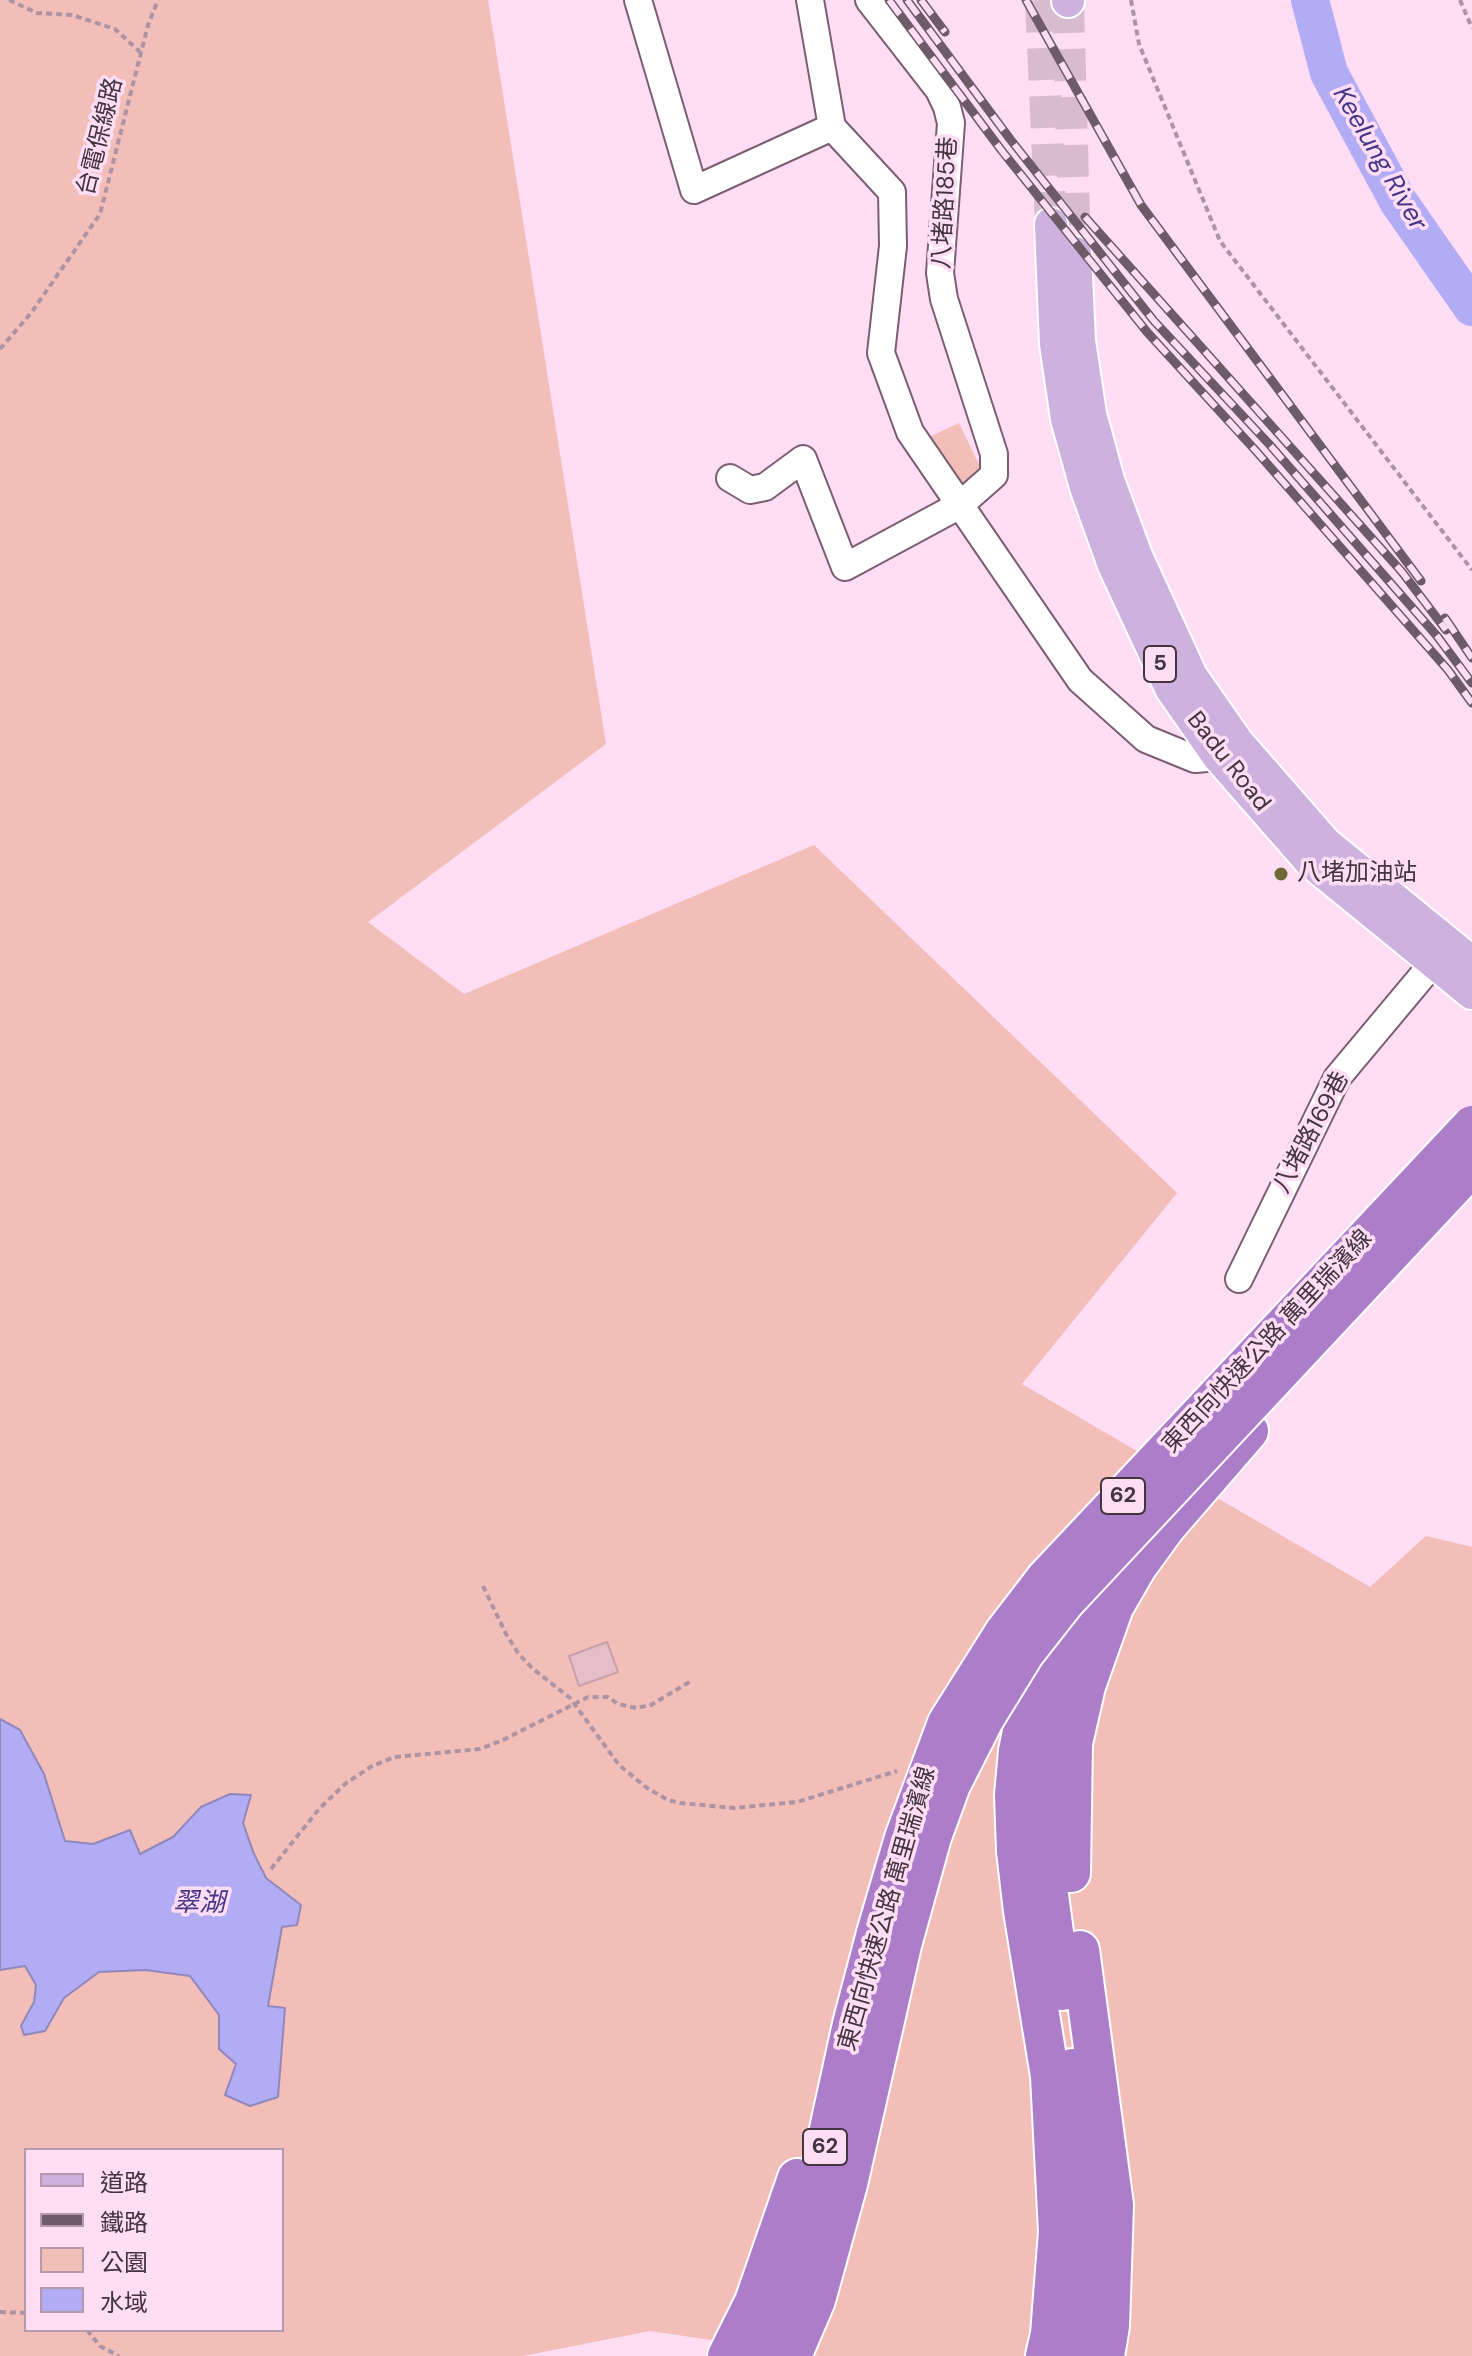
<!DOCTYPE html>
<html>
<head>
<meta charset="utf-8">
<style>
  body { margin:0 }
  #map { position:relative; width:1472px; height:2356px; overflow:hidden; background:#ffddf5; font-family:"DM Sans","Noto Sans TC",sans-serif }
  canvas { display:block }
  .legend { position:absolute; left:24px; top:2148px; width:260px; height:184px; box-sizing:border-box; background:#ffddf5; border:2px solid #b39aac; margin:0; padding:10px 14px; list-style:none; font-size:24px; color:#42353e }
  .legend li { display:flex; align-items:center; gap:16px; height:40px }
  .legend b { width:40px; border:2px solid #b39aac }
</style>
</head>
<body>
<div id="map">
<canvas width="1472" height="2356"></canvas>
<ul class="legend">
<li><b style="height:10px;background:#cdb2df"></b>道路</li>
<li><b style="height:10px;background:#6d5b67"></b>鐵路</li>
<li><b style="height:22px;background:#f3beb8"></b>公園</li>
<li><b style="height:22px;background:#b1acf3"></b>水域</li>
</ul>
</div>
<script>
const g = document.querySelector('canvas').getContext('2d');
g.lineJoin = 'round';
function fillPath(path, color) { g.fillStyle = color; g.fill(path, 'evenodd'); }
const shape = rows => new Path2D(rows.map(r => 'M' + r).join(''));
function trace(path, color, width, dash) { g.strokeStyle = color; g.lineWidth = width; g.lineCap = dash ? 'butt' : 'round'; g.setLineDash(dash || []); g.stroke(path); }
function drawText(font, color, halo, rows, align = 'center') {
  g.font = font + ' "DM Sans","Noto Sans TC",sans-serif'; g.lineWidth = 7; g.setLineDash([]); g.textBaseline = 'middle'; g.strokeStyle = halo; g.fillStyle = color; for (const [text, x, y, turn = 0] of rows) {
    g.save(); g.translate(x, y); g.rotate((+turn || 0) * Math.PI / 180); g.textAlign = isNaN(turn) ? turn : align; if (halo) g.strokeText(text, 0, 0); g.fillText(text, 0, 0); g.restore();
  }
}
fillPath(shape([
  [0,0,488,0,606,744,368,922,464,994,814,845,1177,1193,1022,1384,1370,1587,1426,1536,1472,1547,1472,2356,820,2356,650,2331,523,2356,0,2356],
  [26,2150,282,2150,282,2330,26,2330],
  [959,423,983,473,949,489,925,439]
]), '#f3beb8');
const water = shape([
  [0,1719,20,1730,44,1774,65,1841,93,1844,130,1830,140,1854,173,1837,201,1807,230,1794,251,1795,243,1823,254,1854,266,1878,301,1905,297,1925,282,1927,268,2006,285,2008,278,2097,250,2106,225,2095,236,2064,219,2049,219,2015,190,1976,145,1970,99,1972,64,1998,45,2031,24,2035,21,2026,34,2002,36,1985,25,1966,0,1970,0,1719]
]);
fillPath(water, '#b1acf3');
trace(water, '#9088bd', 2);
trace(shape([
  [1310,0,1329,73,1398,201,1472,307]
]), '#b1acf3', 38);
const building = shape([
  [607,1642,618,1672,579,1686,569,1656,607,1642]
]);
fillPath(building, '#e5bdc7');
trace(building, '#c7a0aa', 2);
trace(shape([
  [1041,0,1051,224],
  [1068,1,1075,253]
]), '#d9bbd0', 32, [32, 16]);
const minor = shape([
  [638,0,694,190,832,127],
  [810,0,832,127,892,192,893,246,881,353,910,432,1080,680,1146,739,1195,759,1219,757,1231,747],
  [730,478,750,490,765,487,803,459,845,567,960,505,994,475,994,454,944,299,940,273,951,123,947,107,939,90,869,0],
  [1239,1279,1337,1078,1434,962]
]);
const major = shape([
  [1068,1,1068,0],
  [1051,224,1056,344,1067,419,1086,487,1114,565,1171,688,1219,757,1310,861,1472,993],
  [1075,253,1079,341,1090,414,1108,480,1136,556,1191,676,1237,742,1326,844,1472,963]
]);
const highway = shape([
  [1071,1873,1073,1743,1086,1686,1114,1607,1137,1567,1166,1527,1249,1431],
  [1080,1950,1114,2205,1110,2326,1105,2356],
  [1062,1991,1045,1866,1043,1761,1054,1694,1068,1652,1107,1561],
  [1072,2068,1080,2124,1085,2259,1074,2356],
  [727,2356,754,2302,797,2178],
  [760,2356,800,2262,852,2024,876,1933],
  [792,2356,816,2300,848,2184,902,1945],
  [1045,2356,1050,2334,1058,2232,1050,2076,1023,1911,1016,1851,1014,1795,1018,1751,1030,1692,1042,1651,1054,1622]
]);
trace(minor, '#7b5e73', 30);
trace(major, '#fff', 36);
trace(highway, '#fff', 42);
trace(shape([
  [9,0,37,13,72,15,115,29,140,52],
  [1131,0,1139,44,1220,241,1472,570],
  [1460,0,1472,28],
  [0,349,31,313,100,214,148,25,158,0],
  [483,1586,506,1634,518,1653,532,1668,570,1698,619,1765,647,1788,668,1800,680,1803,734,1808,797,1802,897,1771],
  [271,1869,319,1809,345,1784,372,1766,395,1757,480,1749,503,1740,588,1697,608,1697,618,1704,636,1708,651,1705,691,1681],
  [0,2312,26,2313],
  [87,2330,100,2346,119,2356]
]), '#ac94a5', 4, [6, 4]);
trace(minor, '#fff', 26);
trace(major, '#cdb2df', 32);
trace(highway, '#ac7ec9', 38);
const rail = shape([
  [889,0,1002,151,1147,332,1256,451,1448,670,1472,703],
  [907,0,1010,139,1154,321,1269,444,1437,636,1472,683],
  [921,0,945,32],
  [1026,0,1141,205,1421,581],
  [1085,217,1402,572,1446,630],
  [1445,618,1472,658]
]);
trace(rail, '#6d5b67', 9);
trace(rail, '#ffddf5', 6, [18]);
const highwayBridge = shape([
  [876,1933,904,1838,947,1723,1005,1631,1045,1579,1472,1125],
  [902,1945,932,1837,951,1785,985,1718,1025,1653,1065,1602,1472,1167]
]);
trace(highwayBridge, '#fff', 42, []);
trace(highwayBridge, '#ac7ec9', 38);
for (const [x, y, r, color] of [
  [1281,874,8,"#706834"]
]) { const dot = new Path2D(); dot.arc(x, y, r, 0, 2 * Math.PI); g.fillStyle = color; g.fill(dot); trace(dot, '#ffddf5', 3); }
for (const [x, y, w] of [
  [1160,664,32],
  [1123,1496,44],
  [825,2147,44]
]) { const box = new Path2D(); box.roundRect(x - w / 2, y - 18, w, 36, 6); g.fillStyle = '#ffddf5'; g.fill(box); trace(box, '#42353e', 2); }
drawText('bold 22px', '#42353e', null, [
  ["5",1160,664],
  ["62",1123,1496],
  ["62",825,2147]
]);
drawText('24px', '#42353e', '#ffddf5', [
  ["台電保線路",101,137,-76],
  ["八堵路185巷",946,203,-87],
  ["Badu Road",1228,762,52],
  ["八堵路169巷",1312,1133,-62],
  ["東西向快速公路 萬里瑞濱線",1268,1342,-47],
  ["東西向快速公路 萬里瑞濱線",888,1909,-74]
]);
drawText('24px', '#42353e', '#ffddf5', [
  ["八堵加油站",1297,874]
], 'left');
drawText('italic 26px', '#453788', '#ffddf5', [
  ["Keelung River",1379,159,60],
  ["翠湖",199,1904]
]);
</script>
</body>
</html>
